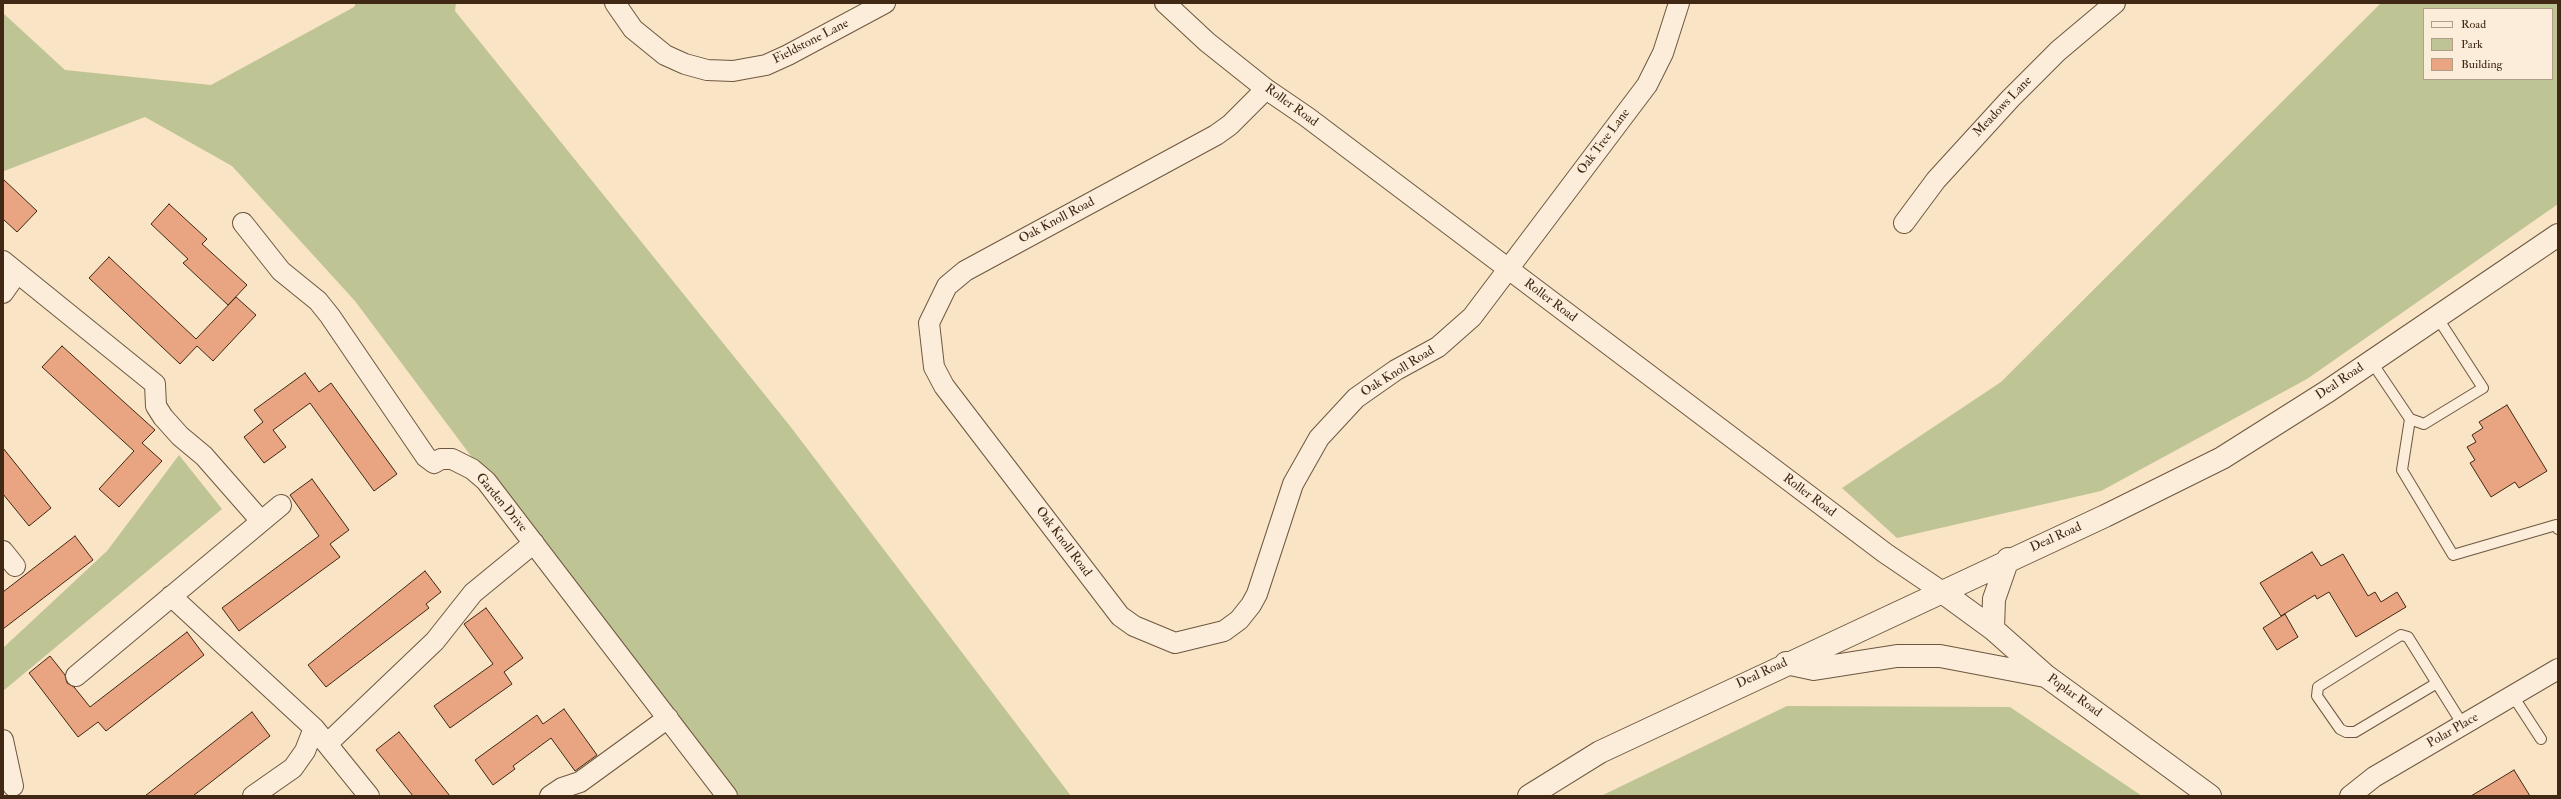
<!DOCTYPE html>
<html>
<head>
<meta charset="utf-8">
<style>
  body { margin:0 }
  #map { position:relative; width:2561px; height:799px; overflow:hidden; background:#f9e4c5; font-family:"IM FELL Double Pica",serif }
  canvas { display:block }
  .frame { position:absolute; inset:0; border:4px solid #402814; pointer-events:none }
  .legend { position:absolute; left:2423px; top:8px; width:130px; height:72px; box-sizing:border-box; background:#fbedd9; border:1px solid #b09e8a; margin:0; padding:5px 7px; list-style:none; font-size:12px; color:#402814 }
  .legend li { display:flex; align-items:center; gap:8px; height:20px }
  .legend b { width:20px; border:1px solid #b09e8a }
</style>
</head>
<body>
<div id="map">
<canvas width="2561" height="799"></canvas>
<div class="frame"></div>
<ul class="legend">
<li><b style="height:5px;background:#fbedd9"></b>Road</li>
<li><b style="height:11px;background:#bfc494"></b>Park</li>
<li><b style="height:11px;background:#e9a581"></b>Building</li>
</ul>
</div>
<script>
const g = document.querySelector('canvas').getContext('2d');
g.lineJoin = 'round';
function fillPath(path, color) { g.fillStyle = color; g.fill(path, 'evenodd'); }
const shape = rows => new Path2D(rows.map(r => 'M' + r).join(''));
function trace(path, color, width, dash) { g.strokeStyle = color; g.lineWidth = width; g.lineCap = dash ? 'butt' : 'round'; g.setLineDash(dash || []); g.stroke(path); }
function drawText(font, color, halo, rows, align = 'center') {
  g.font = font + ' "IM FELL Double Pica",serif'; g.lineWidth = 3; g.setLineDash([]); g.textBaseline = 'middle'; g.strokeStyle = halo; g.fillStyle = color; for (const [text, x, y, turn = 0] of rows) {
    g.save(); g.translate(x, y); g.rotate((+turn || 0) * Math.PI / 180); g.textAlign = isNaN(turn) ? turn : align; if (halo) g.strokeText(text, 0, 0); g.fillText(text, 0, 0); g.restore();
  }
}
fillPath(shape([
  [356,3,456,3,455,11,790,426,1071,796,730,796,703,766,355,301,232,166,145,117,4,171,3,170,3,13,65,70,211,85,354,7],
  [2381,3,2558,3,2558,204,2307,379,2101,491,1897,538,1842,488,2001,382],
  [2424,9,2552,9,2552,79,2424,79],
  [179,455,222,509,3,691,3,648,107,551],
  [1787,706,2010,707,2142,796,1601,796]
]), '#bfc494');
const building = shape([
  [3,179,37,211,17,232,3,219,3,179],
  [169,204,207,239,202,244,247,285,228,305,183,263,188,259,151,224,169,204],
  [109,257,196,339,236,297,256,315,213,361,197,346,180,364,89,278,109,257],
  [62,346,155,430,142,443,162,461,119,507,99,489,134,451,42,367,62,346],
  [305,373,319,392,331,383,397,474,374,491,310,403,273,430,286,447,264,463,244,437,263,422,254,410,305,373],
  [2507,405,2547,471,2519,488,2515,482,2491,497,2470,463,2475,460,2467,447,2476,442,2472,435,2483,428,2479,422,2507,405],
  [3,448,51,508,29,526,3,494,3,448],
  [312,479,349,530,330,544,340,557,239,631,222,608,319,536,290,495,312,479],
  [75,536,93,560,3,629,3,592,75,536],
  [2312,552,2321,566,2343,554,2368,596,2375,592,2381,602,2397,592,2406,607,2356,637,2329,592,2317,599,2315,595,2281,616,2260,583,2312,552],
  [425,571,441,592,426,604,429,608,326,687,308,665,425,571],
  [486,608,523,658,504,672,512,684,450,728,434,706,493,664,464,624,486,608],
  [2285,614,2298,637,2277,650,2263,628,2285,614],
  [187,632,204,655,106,731,98,722,78,737,29,673,50,656,65,675,67,683,74,687,90,707,187,632],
  [564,709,597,755,575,771,551,738,513,766,515,769,493,785,475,760,537,715,543,724,564,709],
  [252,712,270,736,193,796,145,796,252,712],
  [399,732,450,796,413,796,376,750,399,732],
  [2514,770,2530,796,2471,796,2514,770]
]);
fillPath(building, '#e9a581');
trace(building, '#402814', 1);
const service = shape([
  [2371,361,2410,419,2402,470,2453,555,2556,525,2558,529],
  [2410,419,2424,424,2483,388,2437,317],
  [2437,683,2355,732,2346,732,2340,729,2317,696,2318,687,2401,635,2408,637,2463,725],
  [2513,696,2541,739]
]);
const minor = shape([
  [615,3,633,29,665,55,685,64,707,70,733,71,766,65,788,55,885,3],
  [1165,3,1207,42,1266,89,1307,117,1885,553,1941,591],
  [1266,89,1230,125,1216,135,965,271,947,286,929,323,934,367,944,386,1120,616,1134,626,1175,643,1224,631,1239,620,1251,605,1257,594,1293,484,1319,438,1356,398,1396,370,1438,347,1472,317,1647,85,1663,53,1679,3],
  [243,223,281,271,318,301,330,316,426,457,434,463,441,459,452,459,472,469,486,481,727,796],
  [1904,223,1936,180,2010,99,2058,51,2115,3],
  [3,261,155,384,156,406,163,417,180,436,204,456,261,521],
  [3,293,17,273],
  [3,551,15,566],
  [171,596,314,728,369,796],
  [76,676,281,505],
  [3,740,13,786],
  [327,744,435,641,473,593,534,543],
  [253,796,293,768,305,751,314,728],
  [550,796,562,788,580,782,668,718],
  [2350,796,2374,777,2558,669]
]);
const tertiary = shape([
  [1941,591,1993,629,2046,676,2210,796],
  [1993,629,1994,599,2008,559],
  [1786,663,1814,669,1897,656,1940,656,2045,676],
  [1529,796,1600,752,2105,516,2222,458,2328,391,2558,235]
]);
trace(service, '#6e5740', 12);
trace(minor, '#6e5740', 22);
trace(tertiary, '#6e5740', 24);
trace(service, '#fbedd9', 10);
trace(minor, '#fbedd9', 20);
trace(tertiary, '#fbedd9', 22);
drawText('13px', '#402814', '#fbedd9', [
  ["Fieldstone Lane",811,42,-27],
  ["Roller Road",1291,106,36],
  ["Meadows Lane",2003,107,-46],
  ["Oak Tree Lane",1604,142,-53],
  ["Oak Knoll Road",1057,221,-28],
  ["Roller Road",1550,301,37],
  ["Oak Knoll Road",1398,372,-32],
  ["Deal Road",2340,382,-34],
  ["Roller Road",1809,496,37],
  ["Garden Drive",501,503,50],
  ["Deal Road",2056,538,-24],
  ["Oak Knoll Road",1063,542,53],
  ["Deal Road",1762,674,-25],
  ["Poplar Road",2074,696,36],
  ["Polar Place",2453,731,-30]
]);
</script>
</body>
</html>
